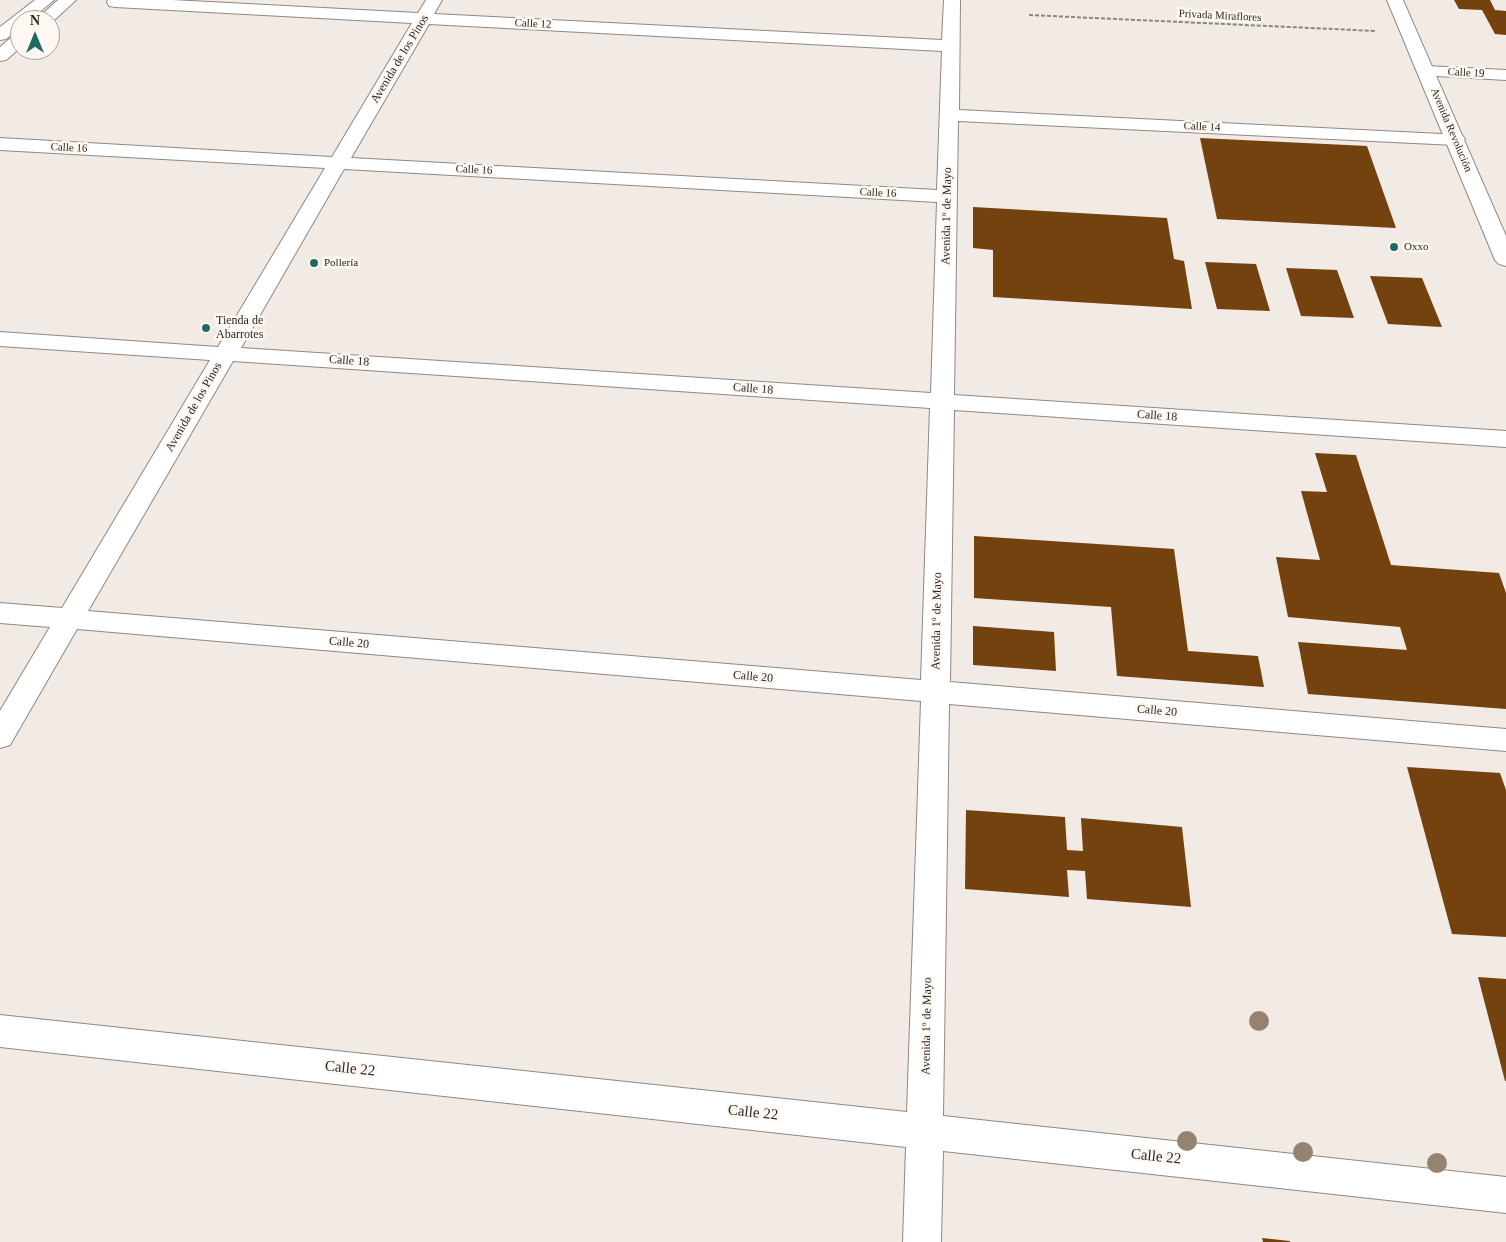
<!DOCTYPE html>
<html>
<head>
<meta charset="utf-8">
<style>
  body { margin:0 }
  #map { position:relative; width:1506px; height:1242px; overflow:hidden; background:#f2eae4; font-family:"Times New Roman",serif }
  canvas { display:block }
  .north { position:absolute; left:10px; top:10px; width:50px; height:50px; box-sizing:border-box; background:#fff7f1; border:1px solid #aaa49f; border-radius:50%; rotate:0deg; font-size:14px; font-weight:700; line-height:20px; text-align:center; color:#2b2825 }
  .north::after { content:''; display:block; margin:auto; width:18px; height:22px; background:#206a63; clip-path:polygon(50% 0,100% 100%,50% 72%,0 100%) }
</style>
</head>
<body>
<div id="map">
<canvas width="1506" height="1242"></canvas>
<div class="north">N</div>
</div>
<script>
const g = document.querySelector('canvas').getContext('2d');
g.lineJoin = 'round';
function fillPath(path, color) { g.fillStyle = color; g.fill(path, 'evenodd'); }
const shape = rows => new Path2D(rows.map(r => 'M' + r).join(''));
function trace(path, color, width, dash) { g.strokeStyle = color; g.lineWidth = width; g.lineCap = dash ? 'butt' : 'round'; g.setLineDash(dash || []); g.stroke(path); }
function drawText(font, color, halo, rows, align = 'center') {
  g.font = font + ' "Times New Roman",serif'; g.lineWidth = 5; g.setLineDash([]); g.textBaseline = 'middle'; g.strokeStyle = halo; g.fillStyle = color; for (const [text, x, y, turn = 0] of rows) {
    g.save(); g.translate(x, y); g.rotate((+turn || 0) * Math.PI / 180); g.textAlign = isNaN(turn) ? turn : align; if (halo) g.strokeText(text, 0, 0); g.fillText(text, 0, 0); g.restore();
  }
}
fillPath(shape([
  [1454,0,1490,0,1495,10,1506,11,1506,35,1495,34,1482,10,1459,9],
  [1200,138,1367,146,1396,228,1217,219],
  [973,207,1167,218,1174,259,1184,261,1192,309,993,297,993,250,973,248],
  [1205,262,1256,264,1270,311,1217,309],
  [1286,268,1337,270,1354,318,1301,316],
  [1370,276,1422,278,1442,327,1388,324],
  [1315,453,1356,455,1391,565,1499,573,1506,593,1506,709,1308,694,1298,642,1407,650,1400,627,1288,617,1276,557,1320,560,1301,491,1327,492],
  [974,536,1174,549,1188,651,1258,656,1264,687,1117,676,1111,607,974,598],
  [973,626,1054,632,1056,671,973,665],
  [1407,767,1500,773,1506,790,1506,937,1452,934],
  [966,810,1065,817,1067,850,1083,851,1081,818,1182,827,1191,907,1087,899,1085,871,1067,870,1069,897,965,889],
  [1478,977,1506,979,1506,1081,1505,1081],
  [1262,1238,1290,1241,1290,1242,1263,1242]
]), '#74420f');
const minor = shape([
  [108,0,172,0,418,13,426,0,442,0,434,14,942,40,944,0,960,0,959,110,1462,135,1465,139,1462,143,1455,145,958,121,954,395,1506,431,1506,447,954,410,950,682,1506,729,1506,751,949,704,943,1116,1506,1177,1506,1213,943,1151,941,1242,903,1242,906,1147,0,1047,0,1015,907,1112,921,701,77,629,10,745,0,748,0,711,50,627,0,623,0,603,62,608,210,360,0,346,0,332,218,347,325,168,0,150,0,138,332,157,412,23,115,7,109,6,107,2,108,0],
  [429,24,942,51,937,190,351,158,429,24],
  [344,169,937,202,931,393,241,348,344,169],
  [233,361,930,408,921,680,88,611,233,361],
  [1426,66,1506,70,1506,80,1420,75,1417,71,1420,67,1426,66]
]);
const major = shape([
  [58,0,76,0,50,24,50,20,36,20,58,0],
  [1387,0,1403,0,1506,236,1506,266,1499,264,1495,260,1387,0],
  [20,34,20,48,6,60,0,61,0,47,14,35,20,34]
]);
const highway = shape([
  [35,0,54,0,30,20,20,20,20,28,6,39,0,40,0,27,35,0]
]);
trace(minor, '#8f8883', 2);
trace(major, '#8f8883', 2);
trace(highway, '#8f8883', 2);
trace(shape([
  [1029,15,1376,31]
]), '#8a8580', 2, [4, 2]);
fillPath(minor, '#fff');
fillPath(major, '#fff');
fillPath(highway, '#fff');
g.fillStyle = '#958270';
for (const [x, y] of [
  [1259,1021],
  [1187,1141],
  [1303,1152],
  [1437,1163]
]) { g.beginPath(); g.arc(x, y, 10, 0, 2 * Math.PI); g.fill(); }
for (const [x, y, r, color] of [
  [1394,247,5,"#206a63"],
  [314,263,5,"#206a63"],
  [206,328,5,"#206a63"]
]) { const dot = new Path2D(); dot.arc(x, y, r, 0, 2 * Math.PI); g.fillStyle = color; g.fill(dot); trace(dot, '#fff7f1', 2); }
drawText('11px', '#2b2825', '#fff7f1', [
  ["Privada Miraflores",1220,16,3],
  ["Calle 12",533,24,3],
  ["Calle 19",1466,73,3],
  ["Calle 14",1202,127,3],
  ["Avenida Revolución",1451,130,67],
  ["Calle 16",69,148,3],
  ["Calle 16",474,170,3],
  ["Calle 16",878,193,3]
]);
drawText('11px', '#2b2825', '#fff7f1', [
  ["Oxxo",1404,247],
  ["Pollería",324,263]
], 'left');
drawText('12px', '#2b2825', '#fff7f1', [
  ["Avenida de los Pinos",400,59,-59],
  ["Avenida 1º de Mayo",947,216,-89],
  ["Calle 18",349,361,4],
  ["Calle 18",753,389,4],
  ["Avenida de los Pinos",194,407,-60],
  ["Calle 18",1157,416,4],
  ["Avenida 1º de Mayo",937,621,-89],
  ["Calle 20",349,643,5],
  ["Calle 20",753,677,5],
  ["Calle 20",1157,711,5],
  ["Avenida 1º de Mayo",927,1026,-89]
]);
drawText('12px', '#2b2825', '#fff7f1', [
  ["Tienda de",216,321],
  ["Abarrotes",216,335]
], 'left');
drawText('15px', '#2b2825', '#fff7f1', [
  ["Calle 22",350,1069,6],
  ["Calle 22",753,1113,6],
  ["Calle 22",1156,1157,6]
]);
</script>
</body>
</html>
